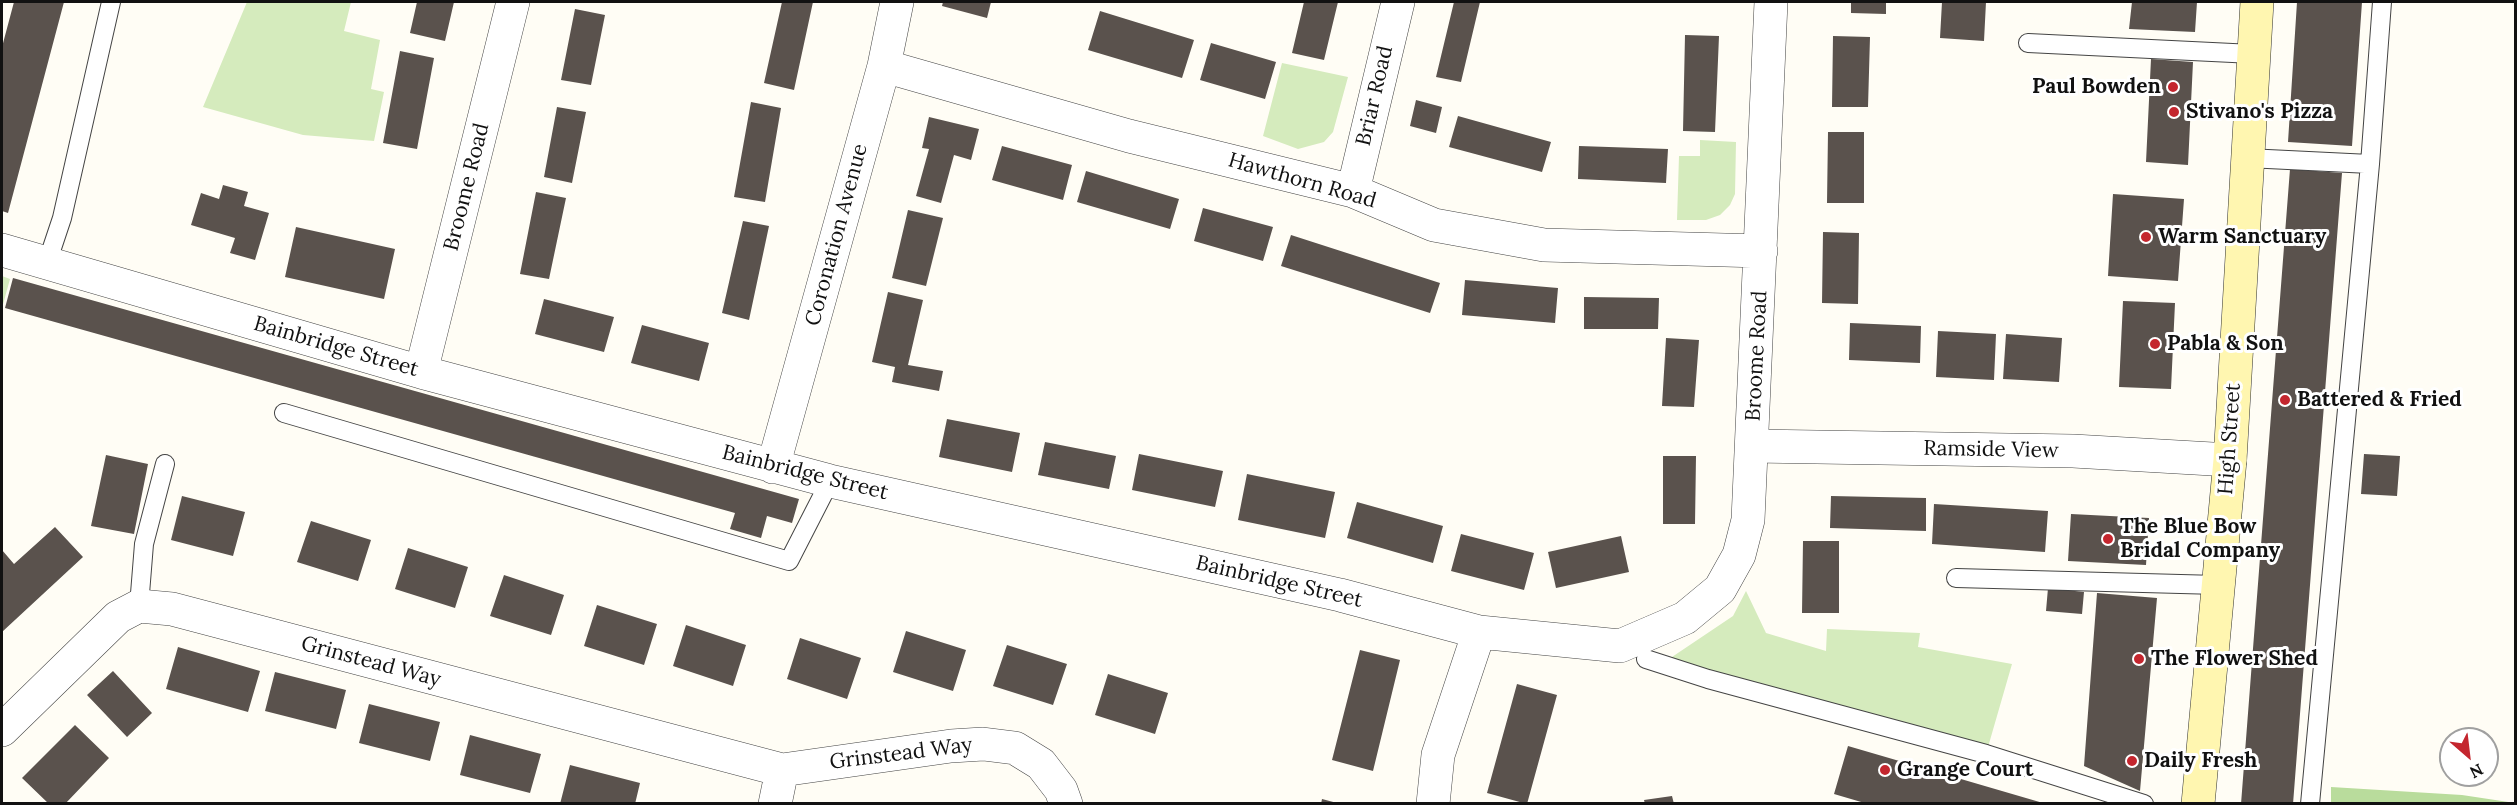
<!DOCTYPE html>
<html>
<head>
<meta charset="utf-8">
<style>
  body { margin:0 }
  #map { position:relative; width:2517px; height:805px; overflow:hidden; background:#fffdf5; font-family:Lora,serif }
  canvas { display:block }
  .frame { position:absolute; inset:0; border:3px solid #111; pointer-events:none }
  .north { position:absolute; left:2439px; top:727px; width:60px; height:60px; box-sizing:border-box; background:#fff; border:2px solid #a0a0a0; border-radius:50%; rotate:152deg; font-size:16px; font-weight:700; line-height:24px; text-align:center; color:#111 }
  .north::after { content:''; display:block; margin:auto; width:21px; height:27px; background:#c4262e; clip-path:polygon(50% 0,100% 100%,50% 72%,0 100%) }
</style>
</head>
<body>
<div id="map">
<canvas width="2517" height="805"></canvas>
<div class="frame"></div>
<div class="north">N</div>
</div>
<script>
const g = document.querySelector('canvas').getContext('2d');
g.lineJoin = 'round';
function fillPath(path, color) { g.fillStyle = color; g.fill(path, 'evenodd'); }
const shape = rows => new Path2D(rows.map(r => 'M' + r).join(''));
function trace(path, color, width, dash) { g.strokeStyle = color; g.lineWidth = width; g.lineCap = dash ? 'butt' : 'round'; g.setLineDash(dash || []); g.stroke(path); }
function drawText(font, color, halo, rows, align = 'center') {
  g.font = font + ' Lora,serif'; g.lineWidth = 6; g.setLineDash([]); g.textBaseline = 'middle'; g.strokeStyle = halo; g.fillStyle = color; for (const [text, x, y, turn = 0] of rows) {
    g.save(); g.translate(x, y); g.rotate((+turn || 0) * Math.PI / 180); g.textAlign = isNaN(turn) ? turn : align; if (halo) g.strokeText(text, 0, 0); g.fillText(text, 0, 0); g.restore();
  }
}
fillPath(shape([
  [247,2,351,2,344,31,380,40,371,89,384,92,374,141,303,135,203,107],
  [1282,63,1348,77,1333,132,1324,142,1298,149,1263,136],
  [1700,140,1736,142,1735,194,1730,205,1720,215,1706,220,1677,220,1679,156,1700,156],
  [2,276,10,279,2,308],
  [1746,591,1766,633,1826,651,1827,629,1920,633,1918,647,2012,664,1986,754,1666,661,1733,616]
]), '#d5ebbd');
fillPath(shape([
  [2331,787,2462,795,2515,803,2331,803]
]), '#b9dc9c');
fillPath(shape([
  [14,2,64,2,8,213,2,211,2,47],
  [417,2,454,2,445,41,410,33],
  [782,2,813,2,794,90,764,83],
  [943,2,991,2,987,18,942,6],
  [1304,2,1338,2,1324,60,1292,53],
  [1454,2,1480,2,1461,82,1436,77],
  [1851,2,1886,2,1886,14,1851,13],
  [1942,2,1986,2,1984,41,1940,38],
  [2132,2,2197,2,2195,32,2129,29],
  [2297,2,2362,2,2352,146,2288,142],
  [575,9,605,15,591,85,561,80],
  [1100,11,1194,40,1182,78,1088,50],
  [1685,35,1719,36,1715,132,1683,131],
  [1833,36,1870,37,1868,107,1832,107],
  [1211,43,1276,62,1265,99,1200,80],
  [400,51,434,58,417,149,383,143],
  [2151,59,2193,62,2188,165,2146,162],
  [1416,100,1442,107,1436,133,1410,126],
  [751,102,781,108,765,202,734,197],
  [557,107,586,112,572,183,544,177],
  [1458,116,1551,142,1542,172,1449,147],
  [929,117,979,129,971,160,954,155,941,203,916,196,929,149,922,148],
  [1828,132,1864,132,1864,203,1827,203],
  [1002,146,1072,165,1063,200,992,180],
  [1579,146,1668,149,1666,183,1578,179],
  [2290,169,2342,173,2293,804,2241,804],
  [1086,171,1179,199,1170,229,1077,202],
  [223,185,248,192,244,206,269,213,255,260,230,253,235,238,191,225,201,193,219,199],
  [536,192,566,198,549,279,520,274],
  [2113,194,2184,199,2178,281,2108,276],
  [1203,208,1273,227,1263,261,1194,241],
  [908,210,943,218,926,286,892,278],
  [743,221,769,226,749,320,722,313],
  [296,227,395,249,384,299,285,277],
  [1823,232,1859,233,1858,304,1822,303],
  [1291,235,1440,283,1430,313,1281,266],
  [13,278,799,499,792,523,767,516,761,538,730,529,735,513,5,308],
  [1465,280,1558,288,1555,323,1462,315],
  [888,292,923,300,908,365,943,371,939,391,892,382,895,367,872,362],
  [1584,297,1659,298,1658,329,1584,329],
  [544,299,614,317,604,352,535,334],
  [2123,301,2175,303,2171,389,2119,387],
  [1850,323,1921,326,1920,363,1849,360],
  [642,325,709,343,699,381,631,363],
  [1938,331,1996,334,1994,380,1936,377],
  [2006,334,2062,338,2059,382,2003,379],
  [1666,338,1699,340,1694,407,1662,406],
  [947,419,1020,433,1012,472,939,457],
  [1045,442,1116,456,1109,489,1038,475],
  [1139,454,1223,471,1215,507,1132,490],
  [2364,454,2400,456,2397,496,2361,494],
  [106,455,148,464,134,534,91,526],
  [1663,456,1696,456,1695,524,1663,524],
  [1247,474,1335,492,1325,538,1238,520],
  [182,496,245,512,233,556,171,540],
  [1831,496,1926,498,1926,531,1830,528],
  [1357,502,1443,526,1433,563,1347,538],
  [1934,504,2048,511,2045,552,1932,544],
  [2071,514,2149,518,2146,565,2068,561],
  [311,521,371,540,358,581,297,562],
  [55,527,83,557,2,632,2,550,14,564],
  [1461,534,1534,553,1524,590,1451,571],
  [1621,536,1629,572,1556,588,1548,552],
  [1803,541,1839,541,1839,613,1802,613],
  [408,548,468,567,455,608,395,589],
  [504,575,564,595,551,635,490,616],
  [2048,588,2084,592,2082,614,2046,611],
  [2097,593,2157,598,2140,791,2084,766],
  [597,605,657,624,644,665,584,646],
  [686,625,746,645,733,686,673,666],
  [906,631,966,650,953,691,893,672],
  [800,638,861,658,847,699,787,679],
  [1007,645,1067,664,1053,705,993,686],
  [178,647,260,671,248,712,166,689],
  [1360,650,1400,660,1373,771,1332,760],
  [113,671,152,713,127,737,87,695],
  [275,672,346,690,336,729,265,711],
  [1108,674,1168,693,1155,734,1095,715],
  [1517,684,1557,695,1527,804,1487,793],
  [369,704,440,722,430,761,359,743],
  [75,725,109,758,65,804,49,804,22,778],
  [470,735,541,754,530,793,460,775],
  [1848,746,2043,803,2043,804,1868,804,1834,794],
  [570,765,640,783,635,804,560,804],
  [1672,796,1674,804,1645,804,1644,800],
  [1322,799,1337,803,1337,804,1321,804]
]), '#5a524d');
const lane = shape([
  [2028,43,2253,54],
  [2247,158,2370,164],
  [47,263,62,218,111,2],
  [284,413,789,561,830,481],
  [1956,578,2218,585],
  [139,606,144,544,165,464],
  [1646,659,1708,679,1986,754,2144,804],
  [2310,804,2370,164,2382,2]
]);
const street = shape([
  [884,66,1129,136,1353,191,1434,225,1544,245,1761,251],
  [1353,191,1398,2],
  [2,250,421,372,830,481,1340,595,1479,632,1620,646,1685,618,1720,589,1739,555,1748,520,1771,2],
  [421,372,513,2],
  [1753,446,2073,451,2230,460],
  [773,467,884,66,897,2],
  [2,730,118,617,139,606,172,609,782,770,951,746,983,744,1015,748,1041,764,1061,790,1066,804],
  [775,804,782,770],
  [1433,804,1438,755,1479,632]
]);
const secondary = shape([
  [2198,804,2230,460,2257,2]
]);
trace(lane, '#444', 20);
trace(street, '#444', 34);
trace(secondary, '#333', 34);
trace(lane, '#fff', 18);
trace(street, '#fff', 33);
trace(secondary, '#fff6b0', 33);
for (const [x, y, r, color] of [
  [2173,87,6,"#c4262e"],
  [2174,112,6,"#c4262e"],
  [2146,237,6,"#c4262e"],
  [2155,344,6,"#c4262e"],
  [2285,400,6,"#c4262e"],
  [2108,539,6,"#c4262e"],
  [2139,659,6,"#c4262e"],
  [2132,761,6,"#c4262e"],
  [1885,770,6,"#c4262e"]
]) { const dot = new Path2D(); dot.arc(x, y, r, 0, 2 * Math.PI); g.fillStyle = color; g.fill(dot); trace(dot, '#fff', 2); }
drawText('bold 21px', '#111', '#fff', [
  ["Paul Bowden",2161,87,"right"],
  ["Stivano's Pizza",2186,112],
  ["Warm Sanctuary",2158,237],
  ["Pabla & Son",2167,344],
  ["Battered & Fried",2297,400],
  ["The Blue Bow",2120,527],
  ["Bridal Company",2120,551],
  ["The Flower Shed",2151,659],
  ["Daily Fresh",2144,761],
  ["Grange Court",1897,770]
], 'left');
drawText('21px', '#111', '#fff', [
  ["Briar Road",1375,96,-77],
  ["Hawthorn Road",1302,181,16],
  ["Broome Road",467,187,-76],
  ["Coronation Avenue",837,235,-75],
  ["Bainbridge Street",336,347,16],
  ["Broome Road",1757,356,-87],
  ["High Street",2230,439,-86],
  ["Ramside View",1991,450,1],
  ["Bainbridge Street",805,473,14],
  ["Bainbridge Street",1279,582,13],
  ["Grinstead Way",371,662,15],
  ["Grinstead Way",901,754,-7]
]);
</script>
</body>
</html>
